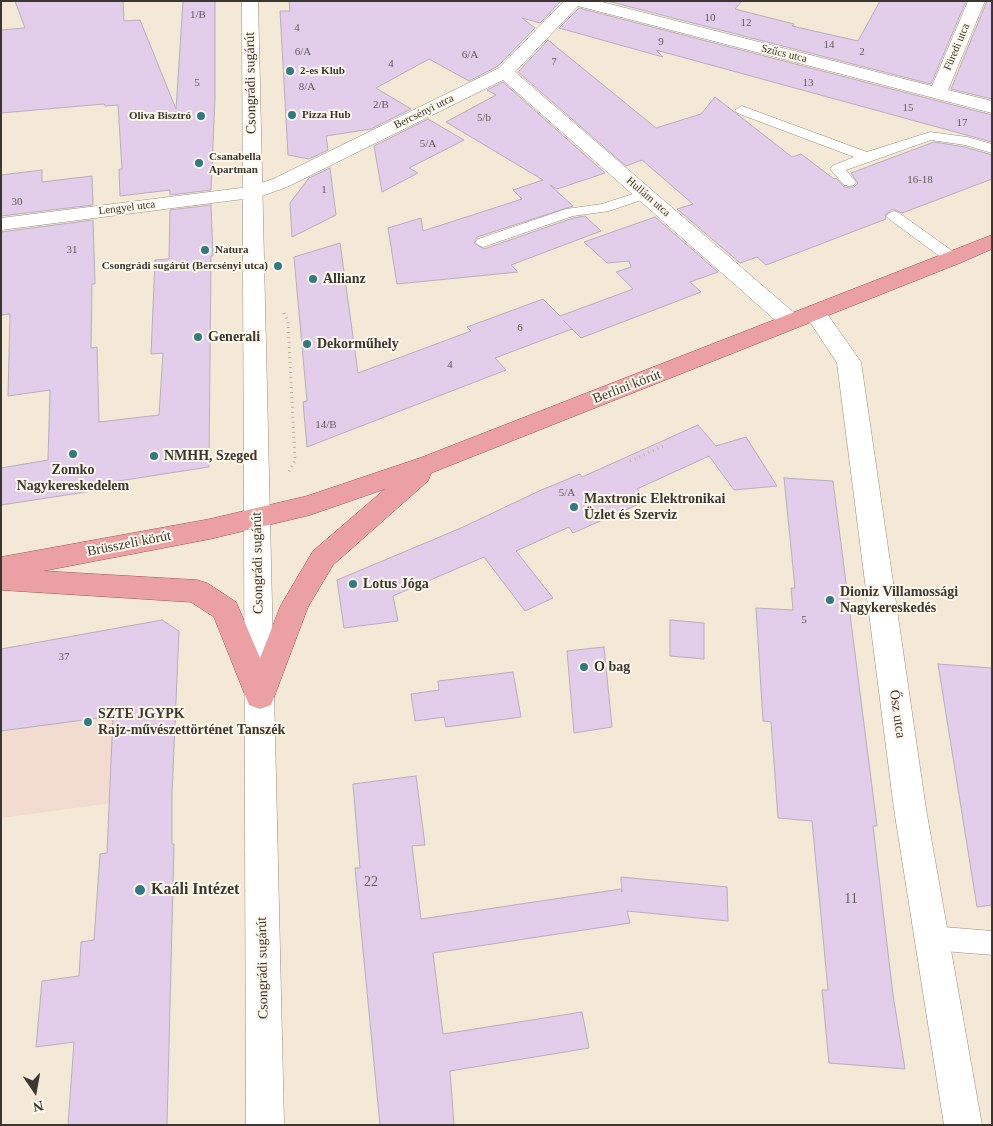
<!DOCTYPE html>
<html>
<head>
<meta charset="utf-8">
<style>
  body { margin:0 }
  #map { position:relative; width:993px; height:1126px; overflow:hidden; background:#f4e9d6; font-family:"Times New Roman",serif }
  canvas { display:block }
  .frame { position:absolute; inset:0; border:2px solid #3b362f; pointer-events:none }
  .north { position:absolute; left:10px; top:1066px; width:50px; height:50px; -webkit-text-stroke:4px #fef7ec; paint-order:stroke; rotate:168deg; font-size:14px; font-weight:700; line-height:20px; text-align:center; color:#3b362f }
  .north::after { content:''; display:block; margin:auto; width:18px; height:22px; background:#3b362f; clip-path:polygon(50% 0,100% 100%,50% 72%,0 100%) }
</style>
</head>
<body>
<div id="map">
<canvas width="993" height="1126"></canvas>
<div class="frame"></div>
<div class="north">N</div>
</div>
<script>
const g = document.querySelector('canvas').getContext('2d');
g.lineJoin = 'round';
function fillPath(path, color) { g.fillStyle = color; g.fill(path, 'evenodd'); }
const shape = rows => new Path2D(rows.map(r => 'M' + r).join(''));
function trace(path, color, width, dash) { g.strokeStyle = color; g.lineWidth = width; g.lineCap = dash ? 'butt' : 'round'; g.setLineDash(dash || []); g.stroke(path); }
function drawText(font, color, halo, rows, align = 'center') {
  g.font = font + ' "Times New Roman",serif'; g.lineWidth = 4; g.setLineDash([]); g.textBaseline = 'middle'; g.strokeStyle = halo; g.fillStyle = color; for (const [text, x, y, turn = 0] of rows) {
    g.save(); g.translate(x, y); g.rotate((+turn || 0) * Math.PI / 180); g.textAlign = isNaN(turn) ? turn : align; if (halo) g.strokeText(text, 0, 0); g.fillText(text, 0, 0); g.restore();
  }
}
fillPath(shape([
  [162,620,179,631,172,795,1,818,1,649]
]), '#f2dccf');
const building = shape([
  [15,1,123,1,124,21,140,20,176,109,183,1,215,1,215,98,211,190,170,195,170,190,120,196,119,169,122,169,118,105,105,106,104,104,1,113,1,30,25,28,15,1],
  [289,1,561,1,540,23,522,18,535,28,498,66,469,81,429,59,376,88,411,109,371,129,326,136,328,150,309,159,288,155,280,11,290,11,289,1],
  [607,1,742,1,735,9,794,24,792,26,858,41,880,1,966,1,931,84,607,1],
  [987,1,992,1,992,99,951,89,987,1],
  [579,8,992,115,992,142,656,50,663,57,559,28,579,8],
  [548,40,656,128,701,114,715,97,792,157,801,154,834,179,836,178,844,187,854,187,858,183,851,173,934,142,965,147,992,155,992,179,902,213,893,209,885,215,886,219,766,265,757,257,740,263,677,209,693,204,642,160,626,166,518,72,548,40],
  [503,82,605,173,557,189,550,185,573,206,477,237,474,243,484,249,573,218,585,216,601,231,511,265,518,272,397,284,388,228,421,218,423,231,522,199,513,190,543,180,446,122,496,95,487,90,503,82],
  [428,119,464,140,409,168,418,173,382,192,374,146,428,119],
  [330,168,336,215,292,237,290,203,309,178,330,168],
  [42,170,42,182,92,176,93,205,1,216,1,175,42,170],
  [211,205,213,256,211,256,209,467,99,484,99,490,1,505,1,468,48,460,50,390,8,396,10,314,1,315,1,232,93,220,95,284,92,284,91,348,97,347,99,422,159,415,163,353,151,354,155,260,169,259,170,210,211,205],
  [655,217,718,272,690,282,701,292,581,338,563,320,572,329,495,358,506,370,307,447,303,402,307,401,294,257,340,243,358,373,471,331,467,327,543,299,560,316,633,289,616,272,631,267,629,261,607,263,584,242,655,217],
  [698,425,716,446,746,437,777,486,734,490,709,456,637,489,648,500,573,533,569,527,516,551,553,598,525,611,484,557,393,596,398,621,344,628,337,580,461,528,539,491,580,474,582,477,698,425],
  [784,478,833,481,877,826,873,826,893,995,905,1069,829,1063,822,990,828,990,812,821,778,818,771,722,763,721,756,608,793,610,791,588,795,588,784,478],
  [162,620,179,631,172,795,172,844,174,844,167,1125,68,1125,74,1042,36,1047,42,981,79,976,81,942,94,940,100,854,107,853,113,716,1,731,1,649,162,620],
  [670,620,704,623,704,659,670,656,670,620],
  [604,647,612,727,574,733,567,651,604,647],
  [938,664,992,668,992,905,977,907,938,664],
  [513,672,521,717,446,727,444,717,415,721,411,694,439,690,438,681,513,672],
  [416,776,425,845,412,846,421,919,621,889,622,892,621,877,727,887,728,921,627,911,630,923,433,953,443,1034,582,1012,589,1048,450,1071,454,1125,380,1125,355,868,360,868,353,784,416,776]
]);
fillPath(building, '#e2ceea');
trace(building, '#b9adbe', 1);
const service = shape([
  [742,106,867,152,930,132,967,137,992,144,992,153,965,145,931,140,846,170,856,182,854,185,849,186,844,185,830,169,832,166,854,157,737,113,735,110,742,106],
  [645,190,650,191,652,194,650,197,609,211,573,216,483,247,478,245,475,242,478,239,566,209,602,204,645,190],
  [894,211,899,213,958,255,960,258,958,261,946,261,889,219,886,216,889,213,894,211],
  [932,926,992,931,992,955,932,950,923,947,919,938,923,929,932,926]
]);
const minor = shape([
  [564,1,598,1,932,86,968,1,985,1,948,90,992,101,992,113,578,6,515,72,799,317,802,322,799,327,791,329,783,327,503,80,287,187,259,197,1,230,1,218,249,187,273,179,499,68,564,1],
  [815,306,823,308,861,362,926,809,982,1125,944,1125,894,809,837,363,804,313,807,308,815,306]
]);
const tertiary = shape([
  [242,1,258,1,270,519,266,526,257,529,248,526,244,519,242,1]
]);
const secondary = shape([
  [257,509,266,512,270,519,284,1125,246,1125,244,519,248,512,257,509]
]);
const primary = shape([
  [992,235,992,249,960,263,431,473,428,481,333,565,308,607,271,705,260,709,249,705,214,617,191,602,1,590,1,557,210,519,307,496,420,458,992,235],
  [385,489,313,551,281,605,260,658,236,602,207,583,197,580,43,571,210,539,310,515,385,489]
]);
trace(service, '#978c7b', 1);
trace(minor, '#978c7b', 1);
trace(tertiary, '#978c7b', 1);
trace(secondary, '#978c7b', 1);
trace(primary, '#a45353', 1);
trace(shape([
  [284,313,288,321,295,461,288,473],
  [630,461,666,445]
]), '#bcb3a4', 3, [1, 4]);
fillPath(service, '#fff');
fillPath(minor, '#fff');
fillPath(tertiary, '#fff');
fillPath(secondary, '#fff');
fillPath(primary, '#eba1a3');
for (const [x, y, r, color] of [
  [290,71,5,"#327a83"],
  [292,115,5,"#327a83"],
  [201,116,5,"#327a83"],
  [199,163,5,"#327a83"],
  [205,250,5,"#327a83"],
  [278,266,5,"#327a83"],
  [313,279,5,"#327a83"],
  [198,337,5,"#327a83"],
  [307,344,5,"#327a83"],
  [73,454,5,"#327a83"],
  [154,456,5,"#327a83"],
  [574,507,5,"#327a83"],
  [353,584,5,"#327a83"],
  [830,600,5,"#327a83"],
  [584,667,5,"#327a83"],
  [88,722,5,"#327a83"],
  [140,890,6,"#327a83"]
]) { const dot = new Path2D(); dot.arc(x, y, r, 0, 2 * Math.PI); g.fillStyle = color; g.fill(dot); trace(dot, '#fef7ec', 2); }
drawText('11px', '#655c5e', null, [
  ["1/B",198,15],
  ["10",710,18],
  ["12",746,23],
  ["4",297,28],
  ["9",661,42],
  ["14",829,45],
  ["6/A",303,52],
  ["2",862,52],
  ["6/A",470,55],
  ["7",554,62],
  ["4",391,64],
  ["5",197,83],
  ["13",808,83],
  ["8/A",307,87],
  ["2/B",381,105],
  ["15",908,108],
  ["5/b",484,118],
  ["17",962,123],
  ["5/A",428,144],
  ["16-18",920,180],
  ["1",324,190],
  ["30",17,202],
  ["31",72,250],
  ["6",520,328],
  ["4",450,365],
  ["14/B",326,425],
  ["5/A",567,493],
  ["5",804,620],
  ["37",64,657]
]);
drawText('11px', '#3b362f', '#fef7ec', [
  ["Füredi utca",957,47,-67],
  ["Szűcs utca",784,54,14],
  ["Bercsényi utca",424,112,-26],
  ["Hullám utca",648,197,41],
  ["Lengyel utca",127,208,-7]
]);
drawText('bold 11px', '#3b362f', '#fef7ec', [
  ["2-es Klub",300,71],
  ["Pizza Hub",302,115],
  ["Oliva Bisztró",191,116,"right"],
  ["Csanabella",209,157],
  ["Apartman",209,170],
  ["Natura",215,250],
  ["Csongrádi sugárút (Bercsényi utca)",268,266,"right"]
], 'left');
drawText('14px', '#3b362f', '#fef7ec', [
  ["Csongrádi sugárút",251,83,-91],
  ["Berlini körút",627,387,-21],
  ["Brüsszeli körút",129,544,-11],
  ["Csongrádi sugárút",258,563,-91],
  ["Ősz utca",897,714,82],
  ["Csongrádi sugárút",263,968,-91]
]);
drawText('bold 14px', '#3b362f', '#fef7ec', [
  ["Allianz",323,279],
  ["Generali",208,337],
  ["Dekorműhely",317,344],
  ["NMHH, Szeged",164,456],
  ["Zomko",73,470,"center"],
  ["Nagykereskedelem",73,486,"center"],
  ["Maxtronic Elektronikai",584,499],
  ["Üzlet és Szerviz",584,515],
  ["Lotus Jóga",363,584],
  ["Dioniz Villamossági",840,592],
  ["Nagykereskedés",840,608],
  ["O bag",594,667],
  ["SZTE JGYPK",98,714],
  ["Rajz-művészettörténet Tanszék",98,730]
], 'left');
drawText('14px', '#655c5e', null, [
  ["22",371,882],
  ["11",851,899]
]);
drawText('bold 16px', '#3b362f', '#fef7ec', [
  ["Kaáli Intézet",151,890]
], 'left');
</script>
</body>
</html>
